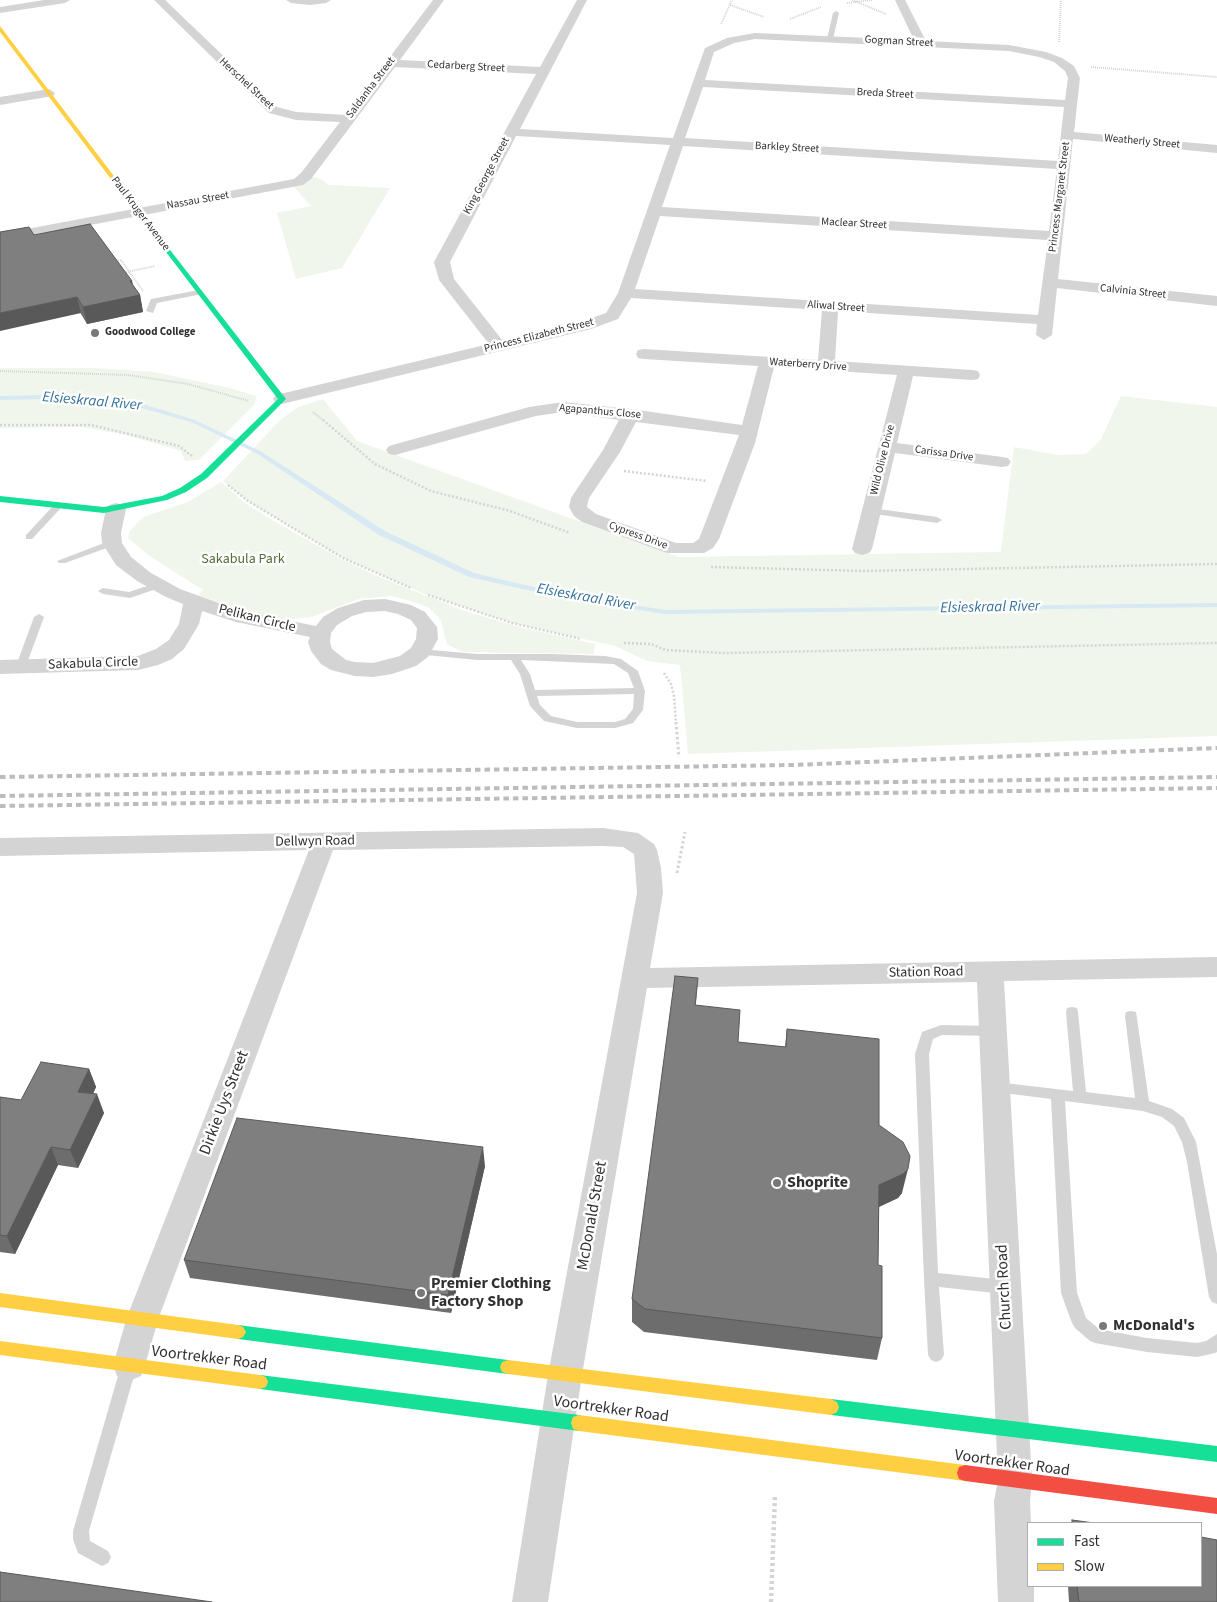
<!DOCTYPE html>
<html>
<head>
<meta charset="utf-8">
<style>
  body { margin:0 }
  #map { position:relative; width:1217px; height:1602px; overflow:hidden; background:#fff; font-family:"Source Sans 3",sans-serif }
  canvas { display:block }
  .legend { position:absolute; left:1027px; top:1522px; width:175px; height:65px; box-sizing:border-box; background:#fff; border:1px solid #acacac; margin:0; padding:6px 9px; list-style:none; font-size:15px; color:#303030 }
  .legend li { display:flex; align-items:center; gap:10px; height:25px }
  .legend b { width:25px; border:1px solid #acacac }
</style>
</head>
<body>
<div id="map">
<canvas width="1217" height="1602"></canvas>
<ul class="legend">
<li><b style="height:6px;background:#16e098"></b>Fast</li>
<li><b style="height:6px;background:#ffcf43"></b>Slow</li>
</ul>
</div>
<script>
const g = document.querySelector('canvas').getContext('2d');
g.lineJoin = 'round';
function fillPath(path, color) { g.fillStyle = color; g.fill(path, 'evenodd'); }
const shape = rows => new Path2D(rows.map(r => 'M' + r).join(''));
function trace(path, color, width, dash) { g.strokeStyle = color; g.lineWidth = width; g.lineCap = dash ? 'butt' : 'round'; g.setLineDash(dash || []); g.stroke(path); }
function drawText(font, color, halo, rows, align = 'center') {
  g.font = font + ' "Source Sans 3",sans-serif'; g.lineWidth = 5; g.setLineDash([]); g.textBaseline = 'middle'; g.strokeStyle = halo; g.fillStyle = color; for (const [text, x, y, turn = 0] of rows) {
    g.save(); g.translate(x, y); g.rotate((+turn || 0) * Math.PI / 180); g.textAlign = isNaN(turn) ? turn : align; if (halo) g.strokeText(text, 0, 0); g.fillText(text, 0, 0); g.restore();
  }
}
fillPath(shape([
  [312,177,321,179,329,185,390,188,342,268,296,279,277,213,311,206,294,187],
  [0,368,95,368,154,372,230,388,256,396,255,404,199,460,185,461,181,451,123,434,80,427,0,428],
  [1121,396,1217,407,1217,736,688,754,680,665,647,661,615,646,512,623,422,593,343,558,309,538,248,501,223,481,279,421,298,407,323,399,357,441,678,557,1001,552,1014,447,1058,455,1086,454,1101,439],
  [221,482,245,503,274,521,341,559,379,577,465,611,519,627,595,644,594,654,462,652,447,644,441,621,435,614,428,607,404,599,390,596,359,599,311,617,285,620,245,612,198,595,203,590,148,555,128,538,129,532,143,517,188,502]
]), '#f1f6ec');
fillPath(shape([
  [46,395,139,403,195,420,260,451,385,531,474,573,563,594,665,610,1217,603,1217,607,665,614,563,598,469,577,379,535,256,453,191,422,138,407,46,399,0,400,0,396,46,395]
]), '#d8e9f4');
trace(shape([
  [852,0,886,14],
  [847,3,872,0],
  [730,5,764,17],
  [790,19,821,7],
  [721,24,732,0],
  [1059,42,1061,0],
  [1091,67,1217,77],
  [114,261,121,260,143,291],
  [122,273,155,266],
  [0,371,128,375,188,384,249,401],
  [313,412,324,421]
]), '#d4d4d4', 2, [1, 1]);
trace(shape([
  [323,420,375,464,431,491,510,511,570,533],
  [0,425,91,425,179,446,192,456],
  [624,471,707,481],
  [228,485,248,501,343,558,411,588],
  [711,567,864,571,1217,564],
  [428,595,512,623,581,639],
  [624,643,651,644,666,650,723,653,1217,643],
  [664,673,671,684,674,696,676,723]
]), '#d4d4d4', 2.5, [2, 2]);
trace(shape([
  [676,722,679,757],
  [677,873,685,832]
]), '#d4d4d4', 3, [2.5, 2.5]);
trace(shape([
  [771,1602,775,1495]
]), '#d4d4d4', 4.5, [3, 3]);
fillPath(shape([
  [836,11,839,13,833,39,830,41,827,39,833,13,836,11],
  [199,290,202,290,202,294,157,303,153,313,146,311,151,299,199,290],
  [57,504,60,505,60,509,32,539,26,539,26,535,54,505,57,504],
  [871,508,937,517,942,520,937,523,868,513,866,511,871,508],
  [112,540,115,541,115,545,65,563,59,563,57,561,112,540],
  [159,582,164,585,162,587,130,598,103,594,98,591,103,588,129,592,159,582],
  [39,614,44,617,26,666,25,668,17,668,16,666,34,617,39,614],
  [420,649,477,654,553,654,605,656,621,659,638,671,645,691,643,710,633,723,615,728,577,728,544,721,530,706,520,674,511,660,477,660,416,654,415,652,420,649],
  [521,660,614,664,628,673,634,688,535,690,530,674,521,660],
  [634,694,633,709,625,719,615,722,577,722,551,716,540,705,537,696,634,694],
  [1072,1007,1077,1008,1078,1012,1086,1092,1135,1098,1125,1016,1126,1012,1131,1011,1136,1012,1149,1101,1172,1109,1184,1118,1196,1142,1217,1254,1217,1304,1212,1302,1209,1297,1187,1162,1182,1142,1174,1126,1162,1117,1143,1111,1065,1101,1077,1293,1086,1318,1099,1329,1147,1338,1197,1343,1206,1341,1217,1334,1217,1352,1215,1353,1197,1357,1147,1352,1095,1343,1090,1341,1075,1328,1072,1323,1061,1293,1051,1099,996,1092,991,1091,989,1087,991,1083,996,1082,1073,1091,1066,1012,1067,1008,1072,1007],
  [941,1025,993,1026,998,1027,1000,1031,998,1035,993,1036,942,1035,933,1039,929,1054,938,1273,1004,1280,1009,1282,1011,1287,1009,1292,1004,1294,939,1287,944,1355,941,1360,936,1362,931,1360,928,1355,924,1279,915,1054,922,1032,941,1025],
  [128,1362,134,1364,136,1369,89,1531,90,1541,108,1551,111,1557,108,1563,102,1566,78,1553,73,1539,73,1531,120,1369,122,1364,128,1362]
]), '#d4d4d4');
fillPath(shape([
  [44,0,70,0,65,3,0,13,0,7,44,0],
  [154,0,165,0,277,107,296,112,346,115,433,0,444,0,400,60,540,67,577,0,587,0,520,129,673,138,705,48,727,38,755,33,914,40,895,0,905,0,926,41,1009,45,1046,52,1062,58,1074,66,1080,78,1074,132,1217,145,1217,153,1073,139,1058,279,1217,296,1217,306,1057,288,1052,335,1044,340,1036,335,1037,324,838,311,835,361,972,370,978,371,980,375,978,379,972,380,913,376,897,443,1002,457,1008,458,1011,462,1008,466,1002,467,895,453,872,549,869,553,862,555,855,553,852,549,897,375,774,367,755,443,719,539,713,548,704,553,667,553,582,522,574,516,569,507,571,498,603,450,619,420,563,412,536,416,395,455,389,454,386,450,389,446,529,407,563,402,631,409,742,425,758,366,644,359,638,358,636,354,638,350,644,349,818,360,822,310,631,298,618,319,591,329,282,404,276,403,273,399,276,395,489,344,439,280,434,262,536,74,395,67,311,179,303,185,0,242,0,234,294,179,301,173,340,122,296,120,269,113,154,0],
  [755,39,1009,51,1039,57,1054,62,1065,71,1068,78,1065,100,705,80,714,52,734,43,755,39],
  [703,87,1064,107,1058,161,685,138,703,87],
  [516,136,670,145,618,293,606,313,580,322,503,341,454,279,450,262,516,136],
  [683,146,1057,169,1049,231,662,207,683,146],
  [660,216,1048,240,1038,315,635,289,660,216],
  [636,422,739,435,699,539,693,543,676,543,596,514,587,507,589,498,620,452,636,422],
  [286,0,331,0,326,3,310,5,291,3,286,0],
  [49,89,55,93,53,96,0,105,0,97,49,89],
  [116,503,123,505,126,509,121,533,122,543,131,557,151,573,180,589,241,611,316,626,323,617,338,608,364,600,385,599,411,605,425,612,437,627,438,639,428,657,416,666,392,674,373,677,355,676,331,670,321,664,311,651,308,642,310,637,236,622,202,611,199,624,184,649,172,659,158,665,138,670,0,674,0,660,138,656,156,649,169,640,179,624,183,604,166,597,137,581,116,565,102,543,101,533,106,509,109,505,116,503],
  [385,611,398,614,411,620,417,628,416,639,411,648,400,656,373,663,355,662,346,660,332,649,330,642,331,633,337,625,352,616,366,612,385,611],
  [603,828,638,833,654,844,657,850,661,868,663,893,650,968,1217,957,1217,977,1004,981,1032,1480,1030,1501,1031,1523,1028,1523,1028,1586,1034,1586,1034,1602,998,1602,994,1501,998,1480,977,982,647,988,582,1375,548,1602,512,1602,548,1375,637,893,634,854,623,847,603,846,333,850,159,1317,145,1365,141,1376,129,1381,117,1376,113,1365,127,1317,309,850,0,856,0,838,603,828]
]), '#d4d4d4');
fillPath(shape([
  [165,245,167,246,286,399,207,478,186,492,167,500,104,513,0,502,0,496,104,507,162,496,180,488,201,474,278,399,163,248,163,246,165,245],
  [238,1325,508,1360,514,1362,516,1367,514,1372,508,1374,238,1339,233,1337,230,1332,233,1327,238,1325],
  [260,1375,579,1415,585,1417,587,1423,585,1429,579,1431,260,1389,254,1387,252,1382,254,1377,260,1375],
  [831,1399,1217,1446,1217,1462,831,1415,825,1412,823,1407,825,1402,831,1399]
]), '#16e098');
fillPath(shape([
  [0,26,167,246,167,248,163,248,0,32,0,26],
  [0,1293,238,1325,243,1327,246,1332,243,1337,238,1339,0,1307,0,1293],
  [0,1341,260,1375,266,1377,268,1382,266,1387,260,1389,0,1355,0,1341],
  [508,1360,831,1399,837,1402,839,1407,837,1412,831,1415,508,1374,502,1372,500,1367,502,1362,508,1360],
  [579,1415,965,1465,971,1467,973,1473,971,1479,965,1481,579,1431,573,1429,571,1423,573,1417,579,1415]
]), '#ffcf43');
fillPath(shape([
  [965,1465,1217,1498,1217,1514,965,1481,959,1479,957,1473,959,1467,965,1465]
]), '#f24e42');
trace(shape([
  [0,777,792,765,1217,748],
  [0,796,1217,777],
  [0,806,1217,788]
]), '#bcbcbc', 4, [5.5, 4]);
fillPath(shape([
  [34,235,132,281,133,286,140,295,143,312,87,324],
  [696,1006,738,1042,785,1047,787,1029,879,1125,902,1193,898,1198,879,1207,878,1265,882,1338,877,1360,644,1332,632,1322,632,1299],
  [89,1069,96,1087,93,1094,104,1113,78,1168,58,1165,15,1254,0,1252,0,1097,21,1100],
  [485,1166,451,1313,190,1278,184,1260],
  [1068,1586,1201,1586,1217,1602,1069,1602]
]), '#6d6d6d');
fillPath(shape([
  [130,281,132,281,135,296,140,295,143,312,87,324,83,307],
  [77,297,81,313,0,331,0,313],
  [698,978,696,1003,693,1030,695,1005],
  [89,1069,96,1087,85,1110,78,1092],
  [97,1094,104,1113,78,1168,70,1150],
  [51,1147,58,1165,15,1254,7,1236],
  [483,1147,485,1166,451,1313,448,1295],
  [908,1169,902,1193,898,1198,874,1209,879,1185]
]), '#595959');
const building = shape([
  [90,224,132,281,130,281,140,295,83,307,77,297,0,313,0,232,29,227,34,235,90,224],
  [675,976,698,978,695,1005,740,1010,738,1042,786,1047,787,1029,879,1039,879,1125,903,1142,910,1156,908,1169,903,1174,879,1185,878,1265,882,1266,882,1338,645,1309,632,1299,675,976],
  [41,1062,89,1069,78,1092,97,1094,70,1150,51,1147,7,1236,0,1235,0,1097,21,1100,41,1062],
  [237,1118,483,1147,448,1295,184,1260,237,1118],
  [1072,1520,1094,1523,1072,1523,1072,1520],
  [1201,1537,1217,1540,1217,1602,1079,1602,1077,1586,1201,1586,1201,1537],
  [0,1572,212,1602,0,1602,0,1572]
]);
fillPath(building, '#7f7f7f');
trace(building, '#595959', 1);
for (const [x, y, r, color] of [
  [95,333,5,"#787878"],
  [777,1183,5,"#787878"],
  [421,1293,5,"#787878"],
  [1103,1326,5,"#787878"]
]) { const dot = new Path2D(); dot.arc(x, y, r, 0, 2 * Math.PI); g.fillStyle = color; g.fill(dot); trace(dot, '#fff', 2); }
drawText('11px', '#303030', '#fff', [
  ["Gogman Street",899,42,3],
  ["Cedarberg Street",466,67,3],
  ["Herschel Street",246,84,43],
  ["Saldanha Street",371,88,-53],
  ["Breda Street",885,94,3],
  ["Weatherly Street",1142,142,5],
  ["Barkley Street",787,148,3],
  ["King George Street",487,176,-62],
  ["Princess Margaret Street",1060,197,-83],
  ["Nassau Street",198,201,-10],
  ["Paul Kruger Avenue",140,214,53],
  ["Maclear Street",854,224,3],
  ["Calvinia Street",1133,292,6],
  ["Aliwal Street",836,307,4],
  ["Princess Elizabeth Street",539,336,-14],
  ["Waterberry Drive",808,365,4],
  ["Agapanthus Close",600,412,5],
  ["Carissa Drive",944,454,8],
  ["Wild Olive Drive",883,460,-76],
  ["Cypress Drive",638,536,20]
]);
drawText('bold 11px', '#303030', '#fff', [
  ["Goodwood College",105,333]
], 'left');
drawText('14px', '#527138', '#fff', [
  ["Sakabula Park",243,560]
]);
drawText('14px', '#303030', '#fff', [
  ["Pelikan Circle",257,619,14],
  ["Sakabula Circle",93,664,-2],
  ["Dellwyn Road",315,842,-1],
  ["Station Road",926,973,-1]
]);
drawText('italic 15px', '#35729b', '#fff', [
  ["Elsieskraal River",92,402,5],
  ["Elsieskraal River",586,598,10],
  ["Elsieskraal River",990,608,-1]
]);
drawText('16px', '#303030', '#fff', [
  ["Dirkie Uys Street",225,1103,-69],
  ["McDonald Street",593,1216,-80],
  ["Church Road",1005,1287,-93],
  ["Voortrekker Road",209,1359,7],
  ["Voortrekker Road",611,1410,8],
  ["Voortrekker Road",1012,1464,8]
]);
drawText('bold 16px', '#303030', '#fff', [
  ["Shoprite",787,1183],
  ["Premier Clothing",431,1284],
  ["Factory Shop",431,1302],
  ["McDonald's",1113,1326]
], 'left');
</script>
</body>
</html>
